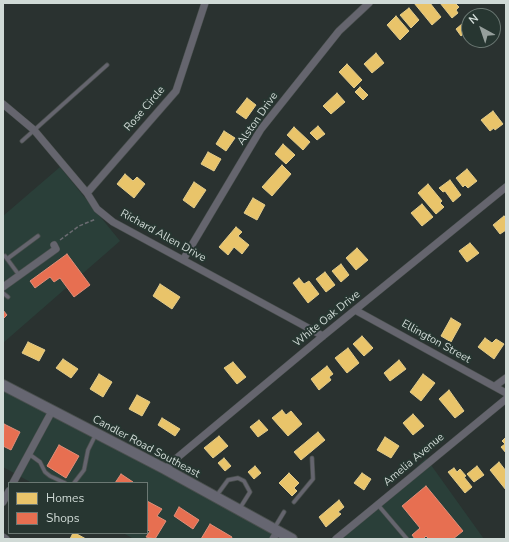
<!DOCTYPE html>
<html>
<head>
<meta charset="utf-8">
<style>
  body { margin:0 }
  #map { position:relative; width:509px; height:542px; overflow:hidden; background:#2a3230; font-family:"Nunito Sans",sans-serif }
  canvas { display:block }
  .frame { position:absolute; inset:0; border:4px solid #d0dad6; pointer-events:none }
  .legend { position:absolute; left:8px; top:482px; width:140px; height:52px; box-sizing:border-box; background:#273631; border:1px solid #6b7873; margin:0; padding:5px 7px; list-style:none; font-size:12px; color:#d0dad6 }
  .legend li { display:flex; align-items:center; gap:8px; height:20px }
  .legend b { width:20px; border:1px solid #6b7873 }
  .north { position:absolute; left:461px; top:8px; width:40px; height:40px; box-sizing:border-box; background:#273631; border:1px solid #6b7873; border-radius:50%; rotate:320deg; font-size:11px; font-weight:700; line-height:16px; text-align:center; color:#d0dad6 }
  .north::after { content:''; display:block; margin:auto; width:14px; height:18px; background:#969f9c; clip-path:polygon(50% 0,100% 100%,50% 72%,0 100%) }
</style>
</head>
<body>
<div id="map">
<canvas width="509" height="542"></canvas>
<div class="frame"></div>
<ul class="legend">
<li><b style="height:11px;background:#e9c46a"></b>Homes</li>
<li><b style="height:11px;background:#e76f51"></b>Shops</li>
</ul>
<div class="north">N</div>
</div>
<script>
const g = document.querySelector('canvas').getContext('2d');
g.lineJoin = 'round';
function fillPath(path, color) { g.fillStyle = color; g.fill(path, 'evenodd'); }
const shape = rows => new Path2D(rows.map(r => 'M' + r).join(''));
function trace(path, color, width, dash) { g.strokeStyle = color; g.lineWidth = width; g.lineCap = dash ? 'butt' : 'round'; g.setLineDash(dash || []); g.stroke(path); }
function drawText(font, color, halo, rows, align = 'center') {
  g.font = font + ' "Nunito Sans",sans-serif'; g.lineWidth = 4; g.setLineDash([]); g.textBaseline = 'middle'; g.strokeStyle = halo; g.fillStyle = color; for (const [text, x, y, turn = 0] of rows) {
    g.save(); g.translate(x, y); g.rotate((+turn || 0) * Math.PI / 180); g.textAlign = isNaN(turn) ? turn : align; if (halo) g.strokeText(text, 0, 0); g.fillText(text, 0, 0); g.restore();
  }
}
fillPath(shape([
  [60,167,120,241,3,343,3,216],
  [3,383,277,532,273,539,134,539,123,533,147,533,147,483,32,483,3,467],
  [426,458,484,539,340,539]
]), '#2a3f39');
const homes = shape([
  [414,3,430,3,441,17,432,25,414,3],
  [440,3,455,3,459,7,456,10,458,13,452,18,440,3],
  [409,8,419,20,411,28,400,15,409,8],
  [480,9,486,15,474,16,473,15,480,9],
  [396,16,409,31,400,40,387,25,396,16],
  [468,19,469,29,461,36,456,29,468,19],
  [376,53,384,63,372,73,364,64,376,53],
  [347,64,362,80,354,88,339,72,347,64],
  [360,87,368,95,363,100,355,92,360,87],
  [337,93,345,102,331,114,323,106,337,93],
  [247,98,256,105,246,119,236,112,247,98],
  [493,111,503,124,495,130,494,128,490,131,481,120,493,111],
  [318,126,325,134,317,140,310,133,318,126],
  [294,127,310,142,303,150,287,135,294,127],
  [224,131,235,138,226,151,216,144,224,131],
  [283,144,295,155,286,164,275,154,283,144],
  [208,152,221,159,214,171,201,164,208,152],
  [282,165,291,174,272,196,262,187,282,165],
  [467,169,477,181,468,188,465,185,463,187,456,178,467,169],
  [125,174,133,181,137,177,145,184,134,198,117,184,125,174],
  [450,180,461,195,453,202,445,191,443,192,439,188,450,180],
  [194,182,206,190,194,208,183,200,194,182],
  [428,184,442,201,440,203,444,207,436,214,418,193,428,184],
  [253,198,265,205,257,220,244,213,253,198],
  [422,204,433,217,422,226,411,213,422,204],
  [504,216,506,218,506,230,500,234,493,225,504,216],
  [236,227,242,232,238,236,249,245,242,254,234,247,228,255,219,247,236,227],
  [470,243,479,253,467,262,459,251,470,243],
  [357,248,368,260,356,270,346,258,357,248],
  [341,264,349,275,341,282,332,271,341,264],
  [325,272,335,285,326,292,316,279,325,272],
  [299,278,304,284,309,281,319,294,308,303,293,283,299,278],
  [160,284,180,297,172,309,153,296,160,284],
  [451,318,461,324,451,342,441,336,451,318],
  [362,336,373,348,364,356,353,344,362,336],
  [485,338,492,343,496,339,504,344,494,359,478,347,485,338],
  [28,342,45,350,39,361,22,353,28,342],
  [348,348,359,363,347,373,335,358,348,348],
  [63,359,78,369,71,378,56,368,63,359],
  [399,360,406,369,390,381,384,373,399,360],
  [233,362,246,377,237,384,224,368,233,362],
  [327,366,333,374,329,377,331,380,319,390,311,379,327,366],
  [99,374,112,382,103,397,90,389,99,374],
  [423,374,435,383,421,401,410,392,423,374],
  [449,390,464,411,455,418,439,399,449,390],
  [137,395,150,402,142,416,129,409,137,395],
  [282,410,286,415,291,411,302,424,288,436,272,418,282,410],
  [413,414,424,426,413,435,403,423,413,414],
  [162,418,180,429,175,436,158,425,162,418],
  [259,420,268,430,258,437,250,427,259,420],
  [318,432,325,440,301,460,294,452,318,432],
  [219,436,228,446,213,458,204,448,219,436],
  [385,437,399,446,391,458,377,450,385,437],
  [506,437,506,453,501,447,505,444,502,441,506,437],
  [224,458,231,466,225,471,218,463,224,458],
  [499,462,506,471,506,490,490,470,499,462],
  [255,466,261,473,254,479,248,472,255,466],
  [477,466,484,475,474,482,467,474,477,466],
  [454,468,457,472,460,469,466,476,464,477,472,487,465,493,448,472,454,468],
  [289,473,299,483,294,488,297,491,292,496,279,483,289,473],
  [362,473,371,479,364,490,354,483,362,473],
  [339,500,344,507,338,512,341,514,326,527,319,517,339,500],
  [73,533,75,533,86,539,70,539,73,533]
]);
fillPath(homes, '#e9c46a');
trace(homes, '#e2cb8a', 1);
const shops = shape([
  [67,254,90,285,74,297,60,278,54,282,50,277,35,288,30,281,67,254],
  [3,310,7,315,3,319,3,310],
  [4,424,20,432,11,450,3,446,4,424],
  [59,445,79,456,66,478,47,466,59,445],
  [121,474,133,482,132,483,115,483,121,474],
  [426,486,463,531,453,539,429,539,426,536,423,539,415,539,412,535,420,528,402,506,426,486],
  [147,501,162,509,157,516,166,521,155,539,146,537,150,531,147,530,147,501],
  [179,507,199,520,193,529,174,516,179,507],
  [210,524,232,537,231,539,201,539,210,524]
]);
fillPath(shops, '#e76f51');
trace(shops, '#e08f79', 1);
const service = shape([
  [22,141,107,65],
  [5,256,19,275],
  [7,259,38,236],
  [3,293,8,297],
  [29,454,40,462,45,472,50,476,65,483],
  [74,483,84,470,88,450,96,434],
  [217,495,228,480,238,478,244,481,250,492,240,508],
  [294,502,313,479,312,458],
  [378,505,407,539],
  [275,527,284,512]
]);
const minor = shape([
  [3,104,34,130,87,193,97,209,113,222,323,336],
  [87,193,176,91,205,3],
  [183,260,261,129,339,31,369,3],
  [3,287,56,249,54,245],
  [355,310,506,393],
  [495,386,506,378],
  [165,469,178,457,323,336,506,187],
  [13,483,52,411],
  [3,502,9,491],
  [3,537,6,539],
  [273,539,277,532],
  [336,539,506,399]
]);
const secondary = shape([
  [3,385,165,469,292,539]
]);
trace(service, '#494f4d', 5);
trace(minor, '#494f4d', 8);
trace(secondary, '#494f4d', 12);
trace(shape([
  [60,240,79,226,96,219]
]), '#6a6b71', 1.5, [4, 2]);
trace(service, '#65656e', 3.5);
trace(minor, '#65656e', 7);
trace(secondary, '#666671', 10);
drawText('11px', '#d0dad6', '#273631', [
  ["Rose Circle",145,109,-49],
  ["Alston Drive",258,119,-55],
  ["Richard Allen Drive",163,236,29],
  ["White Oak Drive",327,319,-39],
  ["Ellington Street",436,342,29],
  ["Candler Road Southeast",146,447,28],
  ["Amelia Avenue",414,460,-40]
]);
</script>
</body>
</html>
